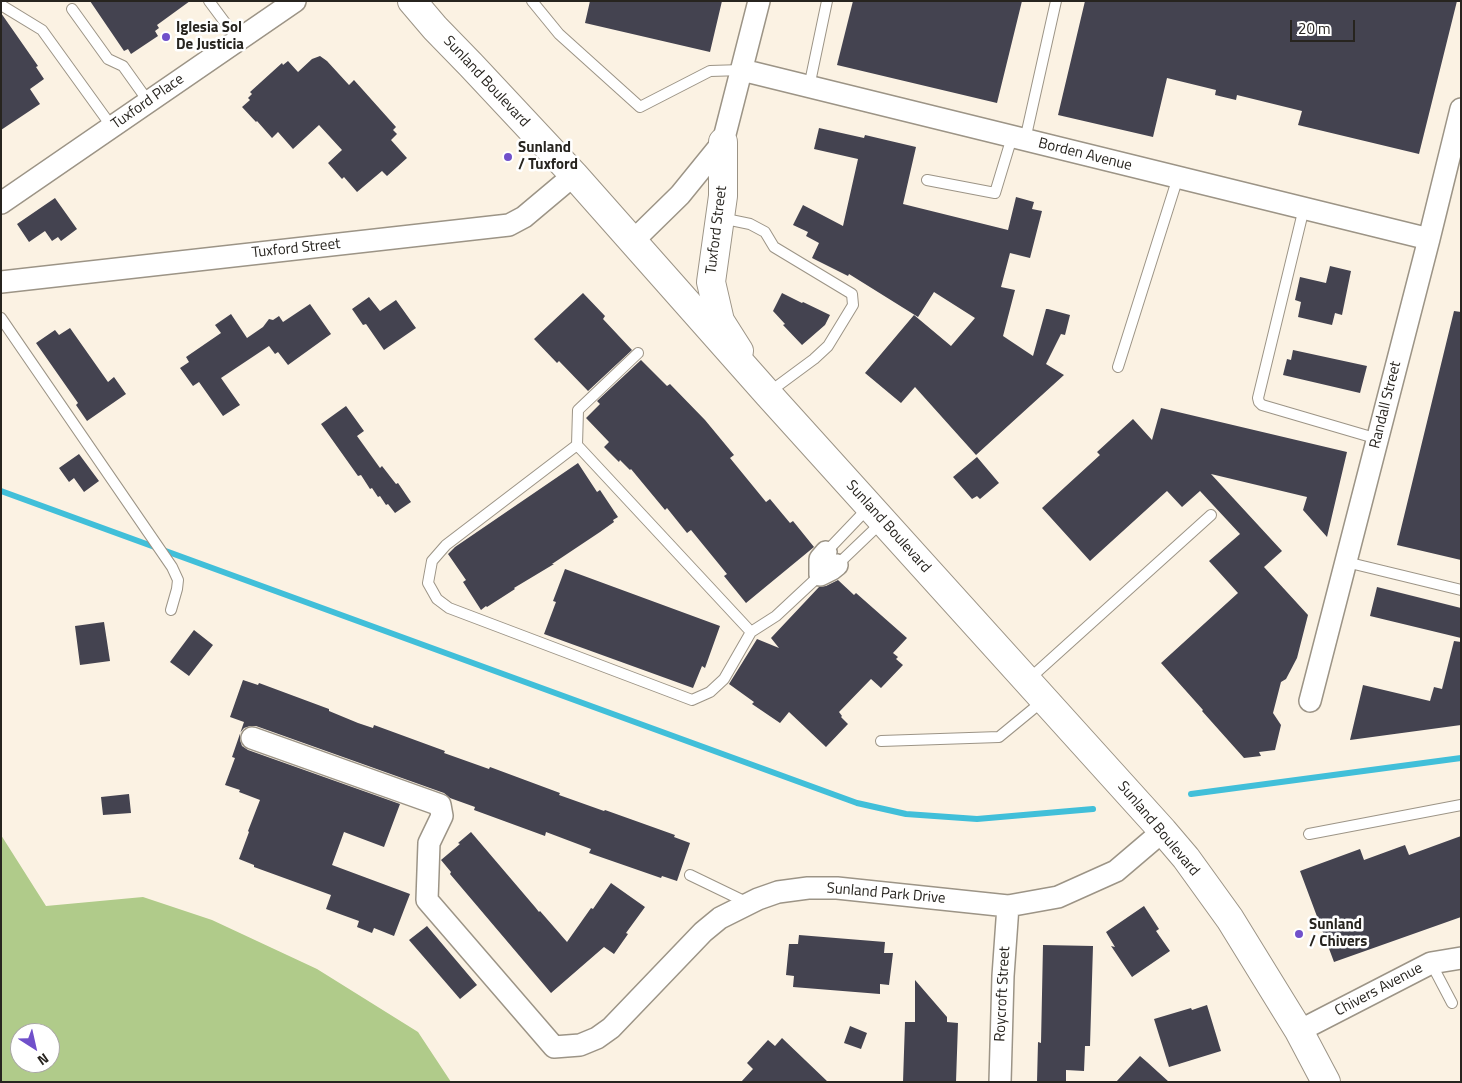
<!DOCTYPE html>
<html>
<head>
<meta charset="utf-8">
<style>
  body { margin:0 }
  #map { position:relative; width:1462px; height:1083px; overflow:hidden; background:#fbf2e3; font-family:"Titillium Web",sans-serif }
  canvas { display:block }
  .frame { position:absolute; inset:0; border:2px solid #27241f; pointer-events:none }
  .north { position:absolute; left:10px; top:1023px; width:50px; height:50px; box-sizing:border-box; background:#fff; border:1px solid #a9a7a5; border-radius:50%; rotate:145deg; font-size:14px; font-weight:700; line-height:20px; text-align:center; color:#27241f }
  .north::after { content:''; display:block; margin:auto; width:18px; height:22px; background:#7050ca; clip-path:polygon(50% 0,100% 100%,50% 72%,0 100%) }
  .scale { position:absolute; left:1290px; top:20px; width:65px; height:22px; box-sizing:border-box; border:2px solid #27241f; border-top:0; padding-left:6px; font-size:15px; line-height:18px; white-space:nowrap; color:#27241f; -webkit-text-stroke:4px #fff; paint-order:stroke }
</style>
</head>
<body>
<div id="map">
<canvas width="1462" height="1083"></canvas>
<div class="frame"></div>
<div class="north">N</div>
<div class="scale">20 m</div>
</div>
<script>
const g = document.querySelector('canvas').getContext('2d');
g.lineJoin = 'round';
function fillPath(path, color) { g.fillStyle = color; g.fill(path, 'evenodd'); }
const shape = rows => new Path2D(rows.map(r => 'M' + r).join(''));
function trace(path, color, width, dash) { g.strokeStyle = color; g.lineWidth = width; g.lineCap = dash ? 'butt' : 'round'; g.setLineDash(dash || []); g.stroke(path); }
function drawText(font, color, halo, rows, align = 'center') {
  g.font = font + ' "Titillium Web",sans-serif'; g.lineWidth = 5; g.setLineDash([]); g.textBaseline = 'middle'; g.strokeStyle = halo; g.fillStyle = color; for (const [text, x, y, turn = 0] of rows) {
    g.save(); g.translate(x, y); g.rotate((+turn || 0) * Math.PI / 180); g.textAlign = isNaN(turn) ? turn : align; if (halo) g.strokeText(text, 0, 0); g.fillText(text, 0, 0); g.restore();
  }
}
fillPath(shape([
  [1,835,46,906,143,897,212,920,317,969,418,1032,451,1082,1,1082],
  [20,1033,50,1033,50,1063,20,1063]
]), '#b0cb8a');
trace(shape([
  [1,491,857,803,906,814,977,819,1093,809],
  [1191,794,1461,758]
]), '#41bfd9', 6);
fillPath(shape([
  [90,1,190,1,157,25,159,28,155,31,158,36,131,54,128,49,124,51],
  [590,1,722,1,710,52,585,23],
  [853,1,1022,1,997,103,837,65],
  [1085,1,1457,1,1419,154,1298,125,1302,111,1237,95,1236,100,1215,95,1216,90,1167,78,1153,137,1058,115],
  [1,13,38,66,36,67,44,79,30,89,40,104,1,130],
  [320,56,327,61,349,85,354,80,396,127,393,130,397,134,391,140,407,158,387,176,382,171,357,192,344,177,342,179,328,163,342,150,319,125,293,149,278,132,272,138,257,121,256,122,242,107,250,100,248,98,252,94,250,92,282,63,283,65,288,61,298,72,312,59],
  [819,128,864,138,865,135,916,147,903,204,1008,230,1016,197,1034,202,1032,209,1042,211,1030,258,1010,253,1001,287,1015,290,1003,336,1033,356,1046,309,1048,309,1070,315,1065,335,1061,334,1046,364,1064,375,976,455,915,387,901,403,865,373,914,315,951,346,975,318,934,292,918,317,849,274,848,276,812,258,819,243,806,236,808,232,793,225,803,205,843,226,858,159,814,149],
  [55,198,77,229,61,241,58,237,52,241,45,231,29,242,17,224],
  [1330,266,1351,271,1342,315,1335,313,1332,325,1298,317,1301,302,1295,300,1300,277,1326,283],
  [583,293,605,316,603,319,632,350,588,391,559,361,557,363,534,339],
  [782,293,802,303,803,302,830,315,825,325,802,345,783,325,785,324,773,311],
  [369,297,380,311,396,300,416,328,384,350,366,324,363,325,352,309],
  [310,304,331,334,288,365,278,352,275,354,269,346,221,378,240,405,223,416,199,382,193,386,180,368,189,362,186,357,221,333,215,325,231,314,247,338,263,327,269,319,273,320,279,316,283,322],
  [1454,311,1461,312,1461,560,1397,545],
  [70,328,108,382,114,377,126,394,87,421,76,405,78,403,36,343,55,330,59,335],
  [1293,350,1367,366,1360,393,1283,375,1287,359,1291,360],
  [641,360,667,386,670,384,705,420,734,455,730,458,766,502,770,499,790,523,793,521,814,547,746,603,724,576,727,574,691,530,687,533,667,508,665,510,631,469,630,470,620,460,619,462,604,447,609,442,586,418,600,404,597,401],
  [346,406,364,431,357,436,380,468,382,466,396,484,398,483,411,502,395,513,388,504,386,505,380,496,378,497,372,488,370,489,361,475,358,476,321,424],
  [1161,408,1347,452,1327,537,1303,510,1307,497,1211,474,1282,551,1264,567,1308,615,1297,658,1286,679,1281,682,1273,713,1281,725,1275,750,1259,752,1261,756,1244,758,1202,711,1203,710,1161,663,1238,593,1209,561,1240,534,1200,491,1182,507,1167,491,1090,561,1042,508,1100,455,1097,452,1133,419,1152,440],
  [79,454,99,481,84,492,74,478,69,482,59,468],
  [977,457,999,483,980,499,977,496,972,499,953,477],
  [578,463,597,492,600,490,618,517,613,520,614,522,600,532,552,564,554,564,514,588,515,589,487,607,486,606,481,610,463,582,466,580,448,554,455,547],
  [565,569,720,626,705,668,702,666,693,688,544,634,556,602,553,601],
  [838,580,854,595,856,593,907,638,893,653,898,657,896,659,903,665,881,688,871,679,839,712,842,716,841,717,848,724,826,747,789,712,780,723,752,704,754,702,729,684,757,639,779,648,771,638,819,587,826,586],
  [1377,587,1461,608,1461,638,1370,616],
  [104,622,110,661,80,665,75,626],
  [194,630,213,645,189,676,170,662],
  [1454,641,1461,642,1461,725,1350,740,1363,685,1430,701,1434,687,1442,689],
  [243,680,258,685,259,683,329,709,329,711,358,723,373,728,374,725,445,751,444,753,489,769,490,767,560,793,559,795,604,811,605,810,675,835,674,837,690,843,677,881,662,876,661,878,589,853,591,849,546,832,545,836,474,810,475,807,450,798,444,793,256,726,250,726,244,728,240,733,240,740,242,746,248,750,400,804,384,847,344,832,332,865,410,894,394,936,374,928,372,933,357,927,359,921,326,909,331,895,254,867,254,865,239,859,249,832,248,831,260,800,239,792,240,790,225,785,235,758,232,757,244,722,230,717],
  [129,794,131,813,103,815,101,797],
  [471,832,535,907,539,912,540,911,567,942,591,908,593,909,611,883,645,907,626,933,628,934,614,954,604,947,551,993,450,874,451,872,441,860,460,844,458,843],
  [1461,836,1461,917,1334,962,1300,871,1360,849,1364,860,1405,845,1409,855],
  [1144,906,1159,929,1156,931,1170,951,1132,977,1111,946,1115,947,1106,932],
  [427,926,477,985,460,999,409,940],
  [799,935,885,942,884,953,893,953,889,985,880,984,880,994,793,987,794,976,786,975,789,944,798,944],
  [1043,945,1093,946,1090,1046,1085,1046,1084,1071,1066,1070,1066,1082,1037,1082,1038,1042,1041,1043],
  [915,980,947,1017,947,1022,958,1023,956,1082,903,1082,905,1022,915,1022],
  [1207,1005,1221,1051,1169,1067,1154,1019,1191,1008,1192,1010],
  [850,1026,867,1033,861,1049,844,1043],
  [782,1038,828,1082,741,1082,753,1069,747,1063,768,1040,775,1046],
  [1140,1056,1147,1062,1169,1082,1116,1082]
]), '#444350');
const lane = shape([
  [209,1,238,40],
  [532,1,559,34,640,107,710,71,742,70],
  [1,5,42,30,112,127],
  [72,9,108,59,123,66,148,101],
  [809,87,827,1],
  [1025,140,1056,1],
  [927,180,995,193,1012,137],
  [1304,208,1258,398,1259,402,1262,405,1378,439],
  [721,218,750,224,765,232,774,247,852,294,853,305,828,346,814,359,768,393],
  [1,318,172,567,178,580,177,589,171,610],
  [638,353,578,410,577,445,446,545,432,561,428,583,437,599,449,608,692,700,710,692,724,679,751,632,776,616,820,575],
  [1118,367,1178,177],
  [577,445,751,632],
  [826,552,869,507],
  [1346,562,1461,590],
  [837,565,883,521],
  [1028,680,1211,515],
  [881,741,999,737,1044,700],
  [1309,834,1461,805],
  [690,875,748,903],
  [1431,963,1452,1003]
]);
const street = shape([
  [742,70,1429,239],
  [1,203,295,1],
  [633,241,680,195,723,142,759,1],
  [1,282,509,225,524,217,574,175],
  [826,552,820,559,820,575,832,569,837,565],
  [1310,701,1429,239,1461,109],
  [252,738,440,805,442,816,429,843,427,900,554,1047,580,1045,597,1038,611,1028,703,932,720,918,758,899,778,892,808,888,837,888,1008,906,1058,897,1116,871,1163,831],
  [1299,1031,1431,963,1461,958],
  [1000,1082,1003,976,1008,906]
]);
const secondary = shape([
  [723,142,723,196,711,282,720,321,739,351]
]);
const primary = shape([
  [412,1,435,28,471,65,574,175,768,394,1163,831,1186,858,1230,919,1299,1031,1326,1082]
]);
trace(lane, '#9c9486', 12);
trace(street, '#9c9486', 24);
trace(secondary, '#9c9486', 30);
trace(primary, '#9c9486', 30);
trace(lane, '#fff', 10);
trace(street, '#fff', 21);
trace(secondary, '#fff', 28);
trace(primary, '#fff', 28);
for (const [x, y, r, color] of [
  [166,37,5,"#7050ca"],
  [508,157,5,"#7050ca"],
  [1299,934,5,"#7050ca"]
]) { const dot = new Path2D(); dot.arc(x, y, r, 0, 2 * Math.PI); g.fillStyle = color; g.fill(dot); trace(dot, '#fff', 2); }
drawText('bold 15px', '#27241f', '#fff', [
  ["Iglesia Sol",176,28],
  ["De Justicia",176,45],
  ["Sunland",518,148],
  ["/ Tuxford",518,165],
  ["Sunland",1309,925],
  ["/ Chivers",1309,942]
], 'left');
drawText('15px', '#27241f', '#fff', [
  ["Sunland Boulevard",486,82,47],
  ["Tuxford Place",148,102,-35],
  ["Borden Avenue",1085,155,14],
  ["Tuxford Street",717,230,-83],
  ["Tuxford Street",296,249,-6],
  ["Randall Street",1386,405,-76],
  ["Sunland Boulevard",888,527,48],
  ["Sunland Boulevard",1158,829,50],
  ["Sunland Park Drive",886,894,5],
  ["Chivers Avenue",1379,990,-28],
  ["Roycroft Street",1003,994,-87]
]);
</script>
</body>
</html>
